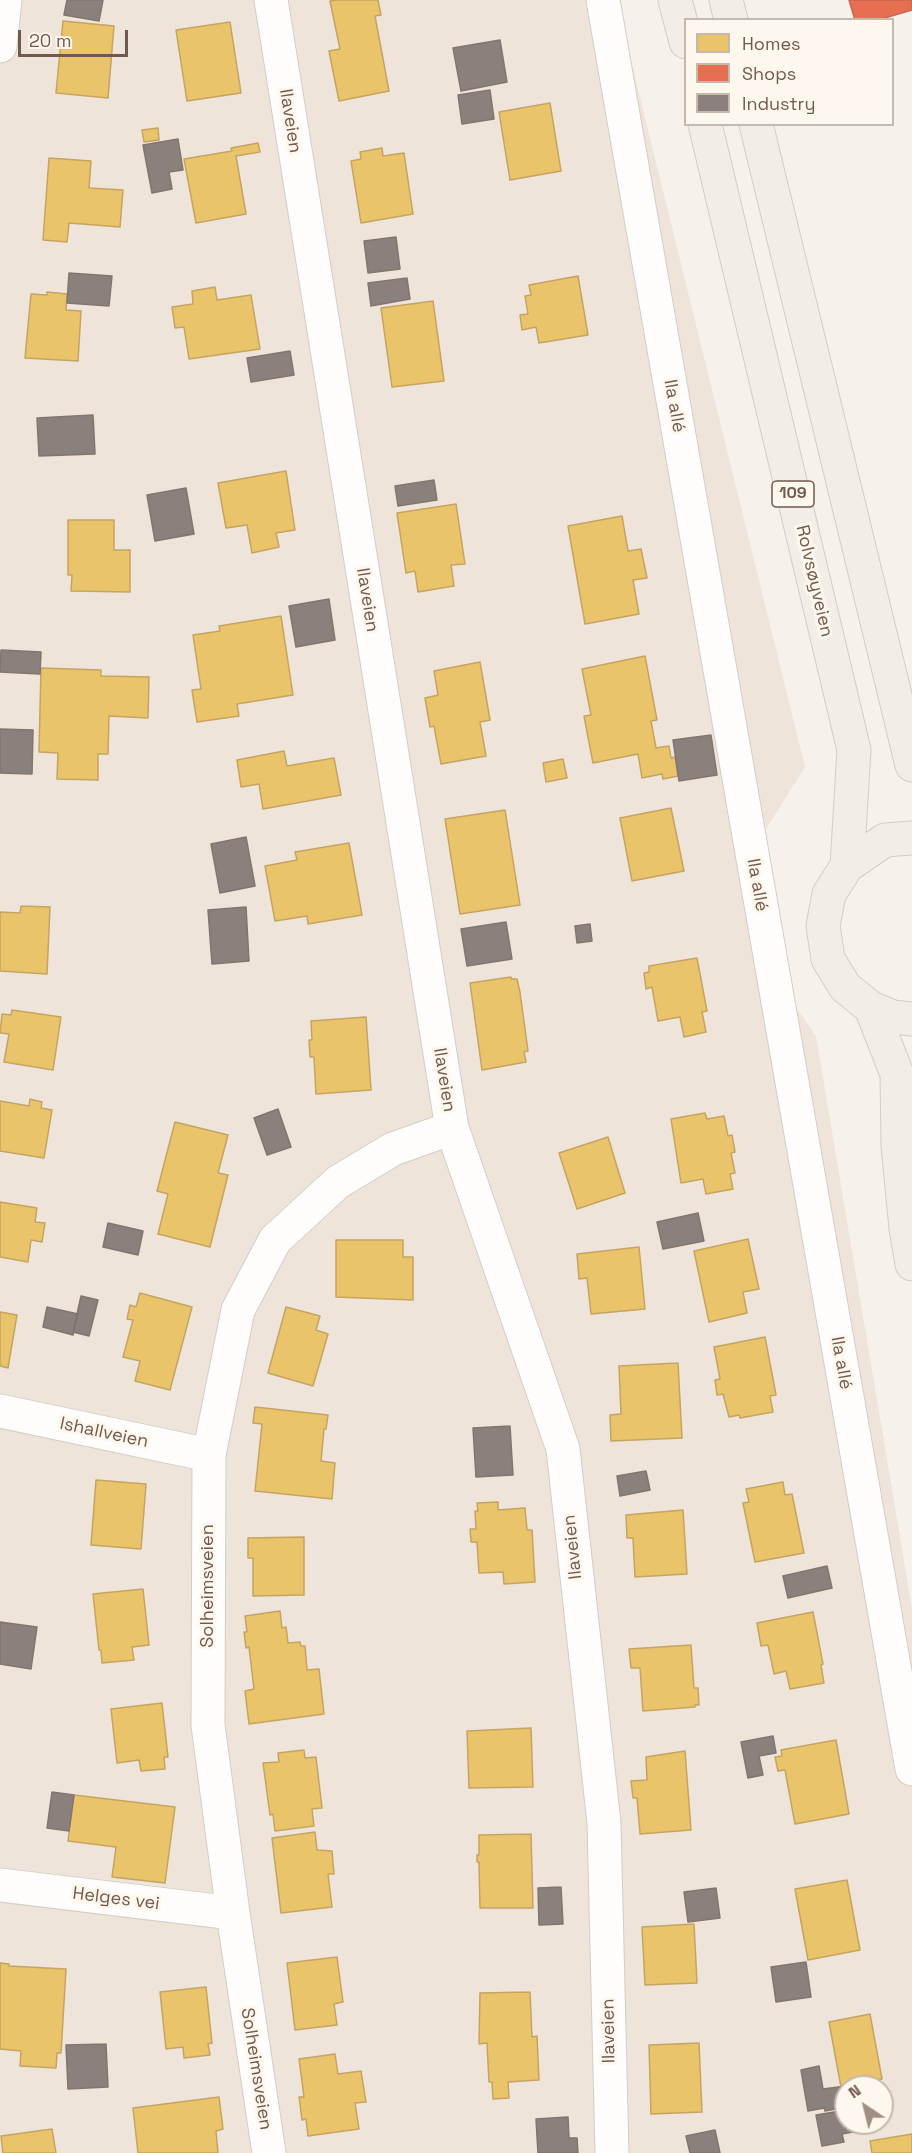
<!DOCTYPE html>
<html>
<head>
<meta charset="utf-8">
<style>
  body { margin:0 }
  #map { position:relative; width:912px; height:2153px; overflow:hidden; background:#f6f1eb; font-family:"Space Grotesk",sans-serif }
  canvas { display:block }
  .legend { position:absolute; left:684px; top:18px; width:210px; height:108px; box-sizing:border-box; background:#fef7ed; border:2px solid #c6b8ad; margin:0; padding:8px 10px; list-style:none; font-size:18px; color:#72594d }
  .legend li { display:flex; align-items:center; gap:12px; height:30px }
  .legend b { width:30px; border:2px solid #c6b8ad }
  .north { position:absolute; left:834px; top:2075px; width:60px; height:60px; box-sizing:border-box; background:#fef7ed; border:2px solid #c6b8ad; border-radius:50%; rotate:325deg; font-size:16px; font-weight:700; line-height:24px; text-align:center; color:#72594d }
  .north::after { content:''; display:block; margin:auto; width:21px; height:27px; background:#a08e84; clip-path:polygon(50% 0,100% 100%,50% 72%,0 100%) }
  .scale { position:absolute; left:18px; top:30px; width:110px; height:27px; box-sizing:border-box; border:3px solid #72594d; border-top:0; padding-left:8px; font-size:18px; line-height:21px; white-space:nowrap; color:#72594d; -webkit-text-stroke:4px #fef7ed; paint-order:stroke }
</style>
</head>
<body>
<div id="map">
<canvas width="912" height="2153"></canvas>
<ul class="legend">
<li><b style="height:16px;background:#e9c46a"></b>Homes</li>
<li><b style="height:16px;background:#e76f51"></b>Shops</li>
<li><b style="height:16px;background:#8a817c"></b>Industry</li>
</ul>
<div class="north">N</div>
<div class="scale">20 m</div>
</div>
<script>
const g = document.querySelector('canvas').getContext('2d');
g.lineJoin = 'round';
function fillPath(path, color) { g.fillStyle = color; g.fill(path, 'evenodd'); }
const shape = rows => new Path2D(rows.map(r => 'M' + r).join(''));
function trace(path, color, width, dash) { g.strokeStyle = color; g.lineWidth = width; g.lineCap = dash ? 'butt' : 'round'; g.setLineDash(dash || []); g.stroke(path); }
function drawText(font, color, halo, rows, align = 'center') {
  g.font = font + ' "Space Grotesk",sans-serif'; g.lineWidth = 6; g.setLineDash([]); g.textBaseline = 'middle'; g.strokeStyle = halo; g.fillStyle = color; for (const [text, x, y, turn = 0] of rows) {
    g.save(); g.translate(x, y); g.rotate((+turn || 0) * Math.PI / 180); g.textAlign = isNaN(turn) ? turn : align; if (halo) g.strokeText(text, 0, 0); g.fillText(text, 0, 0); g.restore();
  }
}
fillPath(shape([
  [0,0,616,0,805,767,752,851,776,979,816,1036,912,1609,912,2153,0,2153],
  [846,2087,882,2087,882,2123,846,2123]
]), '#efe4d9');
const homes = shape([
  [336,0,378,0,381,15,375,16,389,91,339,101,329,51,340,49,330,1,336,0],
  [63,21,114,26,108,98,56,93,63,21],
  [230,22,241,93,187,101,176,30,230,22],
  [550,103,561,171,510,180,499,112,550,103],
  [158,128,159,140,144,142,142,130,158,128],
  [258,143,260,152,236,156,246,214,196,223,184,159,232,151,231,148,258,143],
  [382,148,383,156,404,153,413,214,361,223,351,161,361,159,360,152,382,148],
  [49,158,91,161,89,188,123,190,120,227,69,223,67,242,43,240,49,158],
  [578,276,588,335,539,343,536,327,522,330,520,315,528,314,525,296,531,295,529,285,578,276],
  [215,287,217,300,251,295,260,349,189,359,184,327,175,328,172,307,193,304,192,291,215,287],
  [47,292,67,294,66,310,81,311,78,361,25,358,31,294,47,295,47,292],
  [433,301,444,381,392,387,381,308,433,301],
  [286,471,295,530,276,533,279,547,252,553,247,525,226,528,218,483,286,471],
  [456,504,465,564,451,565,454,586,418,592,415,571,406,573,397,513,456,504],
  [622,516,628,551,641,549,647,578,633,580,639,614,585,624,568,526,622,516],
  [68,520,114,520,114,550,130,550,130,592,71,591,72,575,68,575,68,520],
  [281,616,293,695,237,704,239,716,197,722,192,690,201,689,193,635,220,631,219,626,281,616],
  [645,656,657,720,651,721,656,748,669,746,671,758,675,757,678,776,663,779,662,774,642,778,638,754,593,763,584,716,591,715,582,669,645,656],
  [480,662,490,720,480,722,486,756,441,764,434,726,430,727,425,698,438,695,434,671,480,662],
  [41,668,101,670,101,676,149,677,148,718,109,716,108,754,98,754,98,780,57,779,58,753,39,752,41,668],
  [284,751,287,766,334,758,341,795,263,809,259,784,241,787,237,760,284,751],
  [563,759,567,778,546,782,543,763,563,759],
  [671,808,684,871,632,881,620,818,671,808],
  [505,810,520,905,460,914,445,819,505,810],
  [349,843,362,915,308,924,307,916,275,921,265,866,297,860,295,852,349,843],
  [21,906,50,907,47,974,0,971,0,912,20,913,21,906],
  [697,958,707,1011,702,1012,706,1032,684,1037,680,1017,658,1021,652,987,646,989,644,973,649,972,649,966,697,958],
  [511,977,511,979,517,979,520,992,528,1051,524,1052,526,1062,482,1070,470,983,511,977],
  [12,1010,61,1017,53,1070,4,1062,9,1034,0,1033,2,1014,11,1015,12,1010],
  [366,1017,371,1090,316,1094,314,1057,310,1057,309,1040,312,1040,311,1021,366,1017],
  [30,1099,42,1102,41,1108,52,1110,44,1158,0,1151,0,1101,29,1106,30,1099],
  [705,1113,707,1119,724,1116,728,1136,732,1135,735,1152,731,1153,735,1173,730,1174,733,1189,706,1194,703,1179,681,1183,671,1119,705,1113],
  [175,1122,228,1135,218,1173,228,1175,210,1247,158,1234,168,1194,157,1191,175,1122],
  [608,1137,625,1193,577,1209,559,1153,608,1137],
  [0,1202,37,1208,35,1222,45,1223,42,1242,31,1240,28,1262,0,1257,0,1202],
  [748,1239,759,1289,743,1292,747,1313,709,1322,694,1251,748,1239],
  [336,1240,403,1240,403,1257,413,1257,413,1300,336,1297,336,1240],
  [639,1247,645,1309,591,1314,587,1278,579,1279,577,1254,639,1247],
  [140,1293,192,1307,170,1390,135,1381,140,1361,123,1357,133,1320,127,1319,130,1305,136,1307,140,1293],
  [286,1307,320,1316,316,1330,328,1334,313,1386,268,1373,286,1307],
  [0,1312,17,1315,8,1368,0,1366,0,1312],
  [765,1337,776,1395,770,1396,773,1412,740,1418,739,1415,729,1417,723,1394,717,1395,715,1380,720,1379,714,1347,765,1337],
  [678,1363,682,1438,611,1441,610,1415,621,1414,619,1366,678,1363],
  [255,1407,328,1415,326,1429,324,1429,321,1461,335,1463,332,1499,255,1491,262,1424,253,1423,255,1407],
  [96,1480,146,1484,141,1549,91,1545,96,1480],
  [783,1482,785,1495,792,1494,804,1553,755,1562,743,1503,749,1502,746,1489,783,1482],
  [498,1502,498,1510,525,1508,527,1530,532,1530,535,1582,504,1584,503,1572,479,1573,477,1542,471,1542,470,1529,476,1529,475,1511,478,1511,477,1503,498,1502],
  [683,1510,687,1574,635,1577,633,1538,627,1538,626,1515,683,1510],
  [304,1537,304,1595,253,1596,253,1558,248,1558,248,1538,304,1537],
  [143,1589,149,1645,132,1647,134,1660,102,1663,101,1650,99,1650,93,1594,143,1589],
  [280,1611,282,1628,286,1627,288,1643,300,1642,301,1646,305,1646,307,1670,319,1669,324,1714,249,1724,245,1691,254,1689,249,1647,246,1648,244,1632,247,1632,245,1616,280,1611],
  [813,1612,823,1664,821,1665,824,1683,790,1689,786,1671,774,1674,768,1645,761,1646,757,1623,813,1612],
  [691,1645,694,1688,698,1688,699,1705,695,1705,695,1707,643,1711,640,1668,631,1668,629,1649,691,1645],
  [162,1703,168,1757,164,1757,165,1769,141,1771,139,1760,117,1763,111,1709,162,1703],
  [531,1728,533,1787,469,1788,467,1731,531,1728],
  [836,1740,849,1814,795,1824,785,1770,778,1771,775,1757,782,1756,781,1750,836,1740],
  [304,1750,305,1758,316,1757,322,1808,312,1809,314,1826,275,1831,273,1814,270,1815,263,1763,279,1762,278,1753,304,1750],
  [685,1751,691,1830,640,1834,637,1798,633,1798,631,1781,647,1780,646,1757,685,1751],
  [74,1795,175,1807,165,1883,112,1877,116,1847,68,1841,74,1795],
  [315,1832,317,1850,332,1851,334,1874,328,1874,332,1907,281,1913,272,1838,315,1832],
  [531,1834,533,1908,480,1908,479,1862,477,1862,477,1855,479,1855,479,1835,531,1834],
  [847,1880,860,1950,808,1960,795,1889,847,1880],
  [694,1924,697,1983,645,1985,642,1927,694,1924],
  [337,1957,343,2002,334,2004,337,2025,295,2030,287,1963,337,1957],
  [0,1963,9,1964,9,1966,66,1969,61,2053,57,2053,56,2068,20,2066,21,2051,0,2049,0,1963],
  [206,1987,212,2043,208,2044,210,2055,184,2058,183,2047,166,2049,160,1992,206,1987],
  [530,1992,532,2037,537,2036,539,2080,508,2082,509,2098,493,2099,492,2082,489,2082,487,2043,479,2044,480,1993,530,1992],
  [870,2014,882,2079,841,2087,829,2022,870,2014],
  [699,2043,702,2112,651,2114,649,2045,699,2043],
  [335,2054,338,2074,361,2071,366,2102,355,2103,359,2129,308,2136,306,2119,302,2120,299,2097,304,2097,299,2059,335,2054],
  [219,2097,223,2129,216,2131,218,2153,138,2153,133,2108,219,2097],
  [52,2129,56,2153,3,2153,1,2136,52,2129],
  [912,2134,912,2153,872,2153,870,2141,912,2134]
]);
fillPath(homes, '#e9c46a');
trace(homes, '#c5a461', 1.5);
const shops = shape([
  [849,0,912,0,912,10,878,20,855,20,849,0]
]);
fillPath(shops, '#e76f51');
trace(shops, '#c46850', 1.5);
const industry = shape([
  [67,0,103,0,99,21,64,15,67,0],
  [500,40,507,82,461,91,453,48,500,40],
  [490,90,494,119,462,124,458,95,490,90],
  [178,139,183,170,169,172,172,189,152,193,143,145,178,139],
  [396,237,400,269,368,273,364,241,396,237],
  [69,273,112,276,109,306,67,303,69,273],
  [407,278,410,299,371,306,368,283,407,278],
  [290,351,294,375,251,382,247,358,290,351],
  [93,415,95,454,39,456,37,418,93,415],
  [434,480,437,500,398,506,395,486,434,480],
  [186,488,194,534,155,541,147,495,186,488],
  [329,599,335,640,296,647,289,606,329,599],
  [1,650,41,652,40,674,0,672,1,650],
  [0,729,33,730,32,774,0,773,0,729],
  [711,735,717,775,679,781,673,740,711,735],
  [246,837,255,886,220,893,211,844,246,837],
  [246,907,249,961,212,964,208,910,246,907],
  [506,922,512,959,467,966,461,929,506,922],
  [590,924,592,941,577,943,575,926,590,924],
  [278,1109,291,1147,267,1155,254,1118,278,1109],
  [698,1213,704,1241,663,1249,657,1222,698,1213],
  [108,1223,143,1231,138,1255,103,1247,108,1223],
  [81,1296,98,1300,89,1336,73,1332,81,1296],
  [47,1307,78,1314,73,1335,43,1327,47,1307],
  [510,1426,513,1475,476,1477,473,1428,510,1426],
  [646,1471,650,1490,620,1496,617,1476,646,1471],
  [827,1566,832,1588,788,1598,783,1576,827,1566],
  [0,1622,37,1627,31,1669,0,1664,0,1622],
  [773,1736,776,1753,759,1756,763,1775,748,1778,741,1742,773,1736],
  [52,1792,74,1795,69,1831,47,1828,52,1792],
  [561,1887,563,1924,539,1925,538,1888,561,1887],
  [716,1888,720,1918,688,1922,684,1892,716,1888],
  [806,1962,811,1997,776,2002,771,1967,806,1962],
  [106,2044,108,2087,68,2089,66,2045,106,2044],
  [819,2066,823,2089,846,2086,846,2107,825,2111,824,2108,808,2111,801,2070,819,2066],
  [846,2110,846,2123,867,2123,868,2129,842,2134,844,2142,822,2146,816,2115,846,2110],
  [568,2117,569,2138,577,2138,578,2153,538,2153,536,2119,568,2117],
  [715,2130,720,2153,690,2153,686,2136,715,2130]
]);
fillPath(industry, '#8a817c');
trace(industry, '#83756e', 1.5);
const minor = shape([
  [271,0,452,1128,563,1449,604,1823,612,2153],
  [603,0,912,1769],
  [0,46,5,0],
  [0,1411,209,1455],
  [0,1885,233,1913],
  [269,2153,233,1913,208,1725,209,1455,238,1310,275,1240,338,1182,393,1149,452,1128]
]);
const major = shape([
  [675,0,686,42],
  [726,0,731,20],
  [705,124,854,750,847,866],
  [756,124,912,765],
  [912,838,885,840,847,866,829,894,823,926,828,959,845,987,871,1008,893,1017,912,1019],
  [871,1008,897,1074,898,1146,906,1228,912,1264]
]);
trace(minor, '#d3cdc7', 35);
trace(major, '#d5ccc7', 35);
trace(minor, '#fefdfc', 33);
trace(major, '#f2ede6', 33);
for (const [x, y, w] of [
  [793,494,42]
]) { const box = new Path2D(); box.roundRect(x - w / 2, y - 13, w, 26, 4.5); g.fillStyle = '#fef7ed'; g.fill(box); trace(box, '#72594d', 1.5); }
drawText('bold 16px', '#72594d', null, [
  ["109",793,494]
]);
drawText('18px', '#72594d', '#fef7ed', [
  ["Ilaveien",290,121,81],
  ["Ila allé",674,406,80],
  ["Rolvsøyveien",814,581,77],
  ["Ilaveien",367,600,81],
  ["Ila allé",757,885,80],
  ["Ilaveien",444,1080,81],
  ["Ila allé",841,1363,80],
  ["Ishallveien",104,1433,12],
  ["Ilaveien",573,1547,-96],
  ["Solheimsveien",208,1586,-90],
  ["Helges vei",116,1899,7],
  ["Ilaveien",609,2031,-91],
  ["Solheimsveien",256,2069,81]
]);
</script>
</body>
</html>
